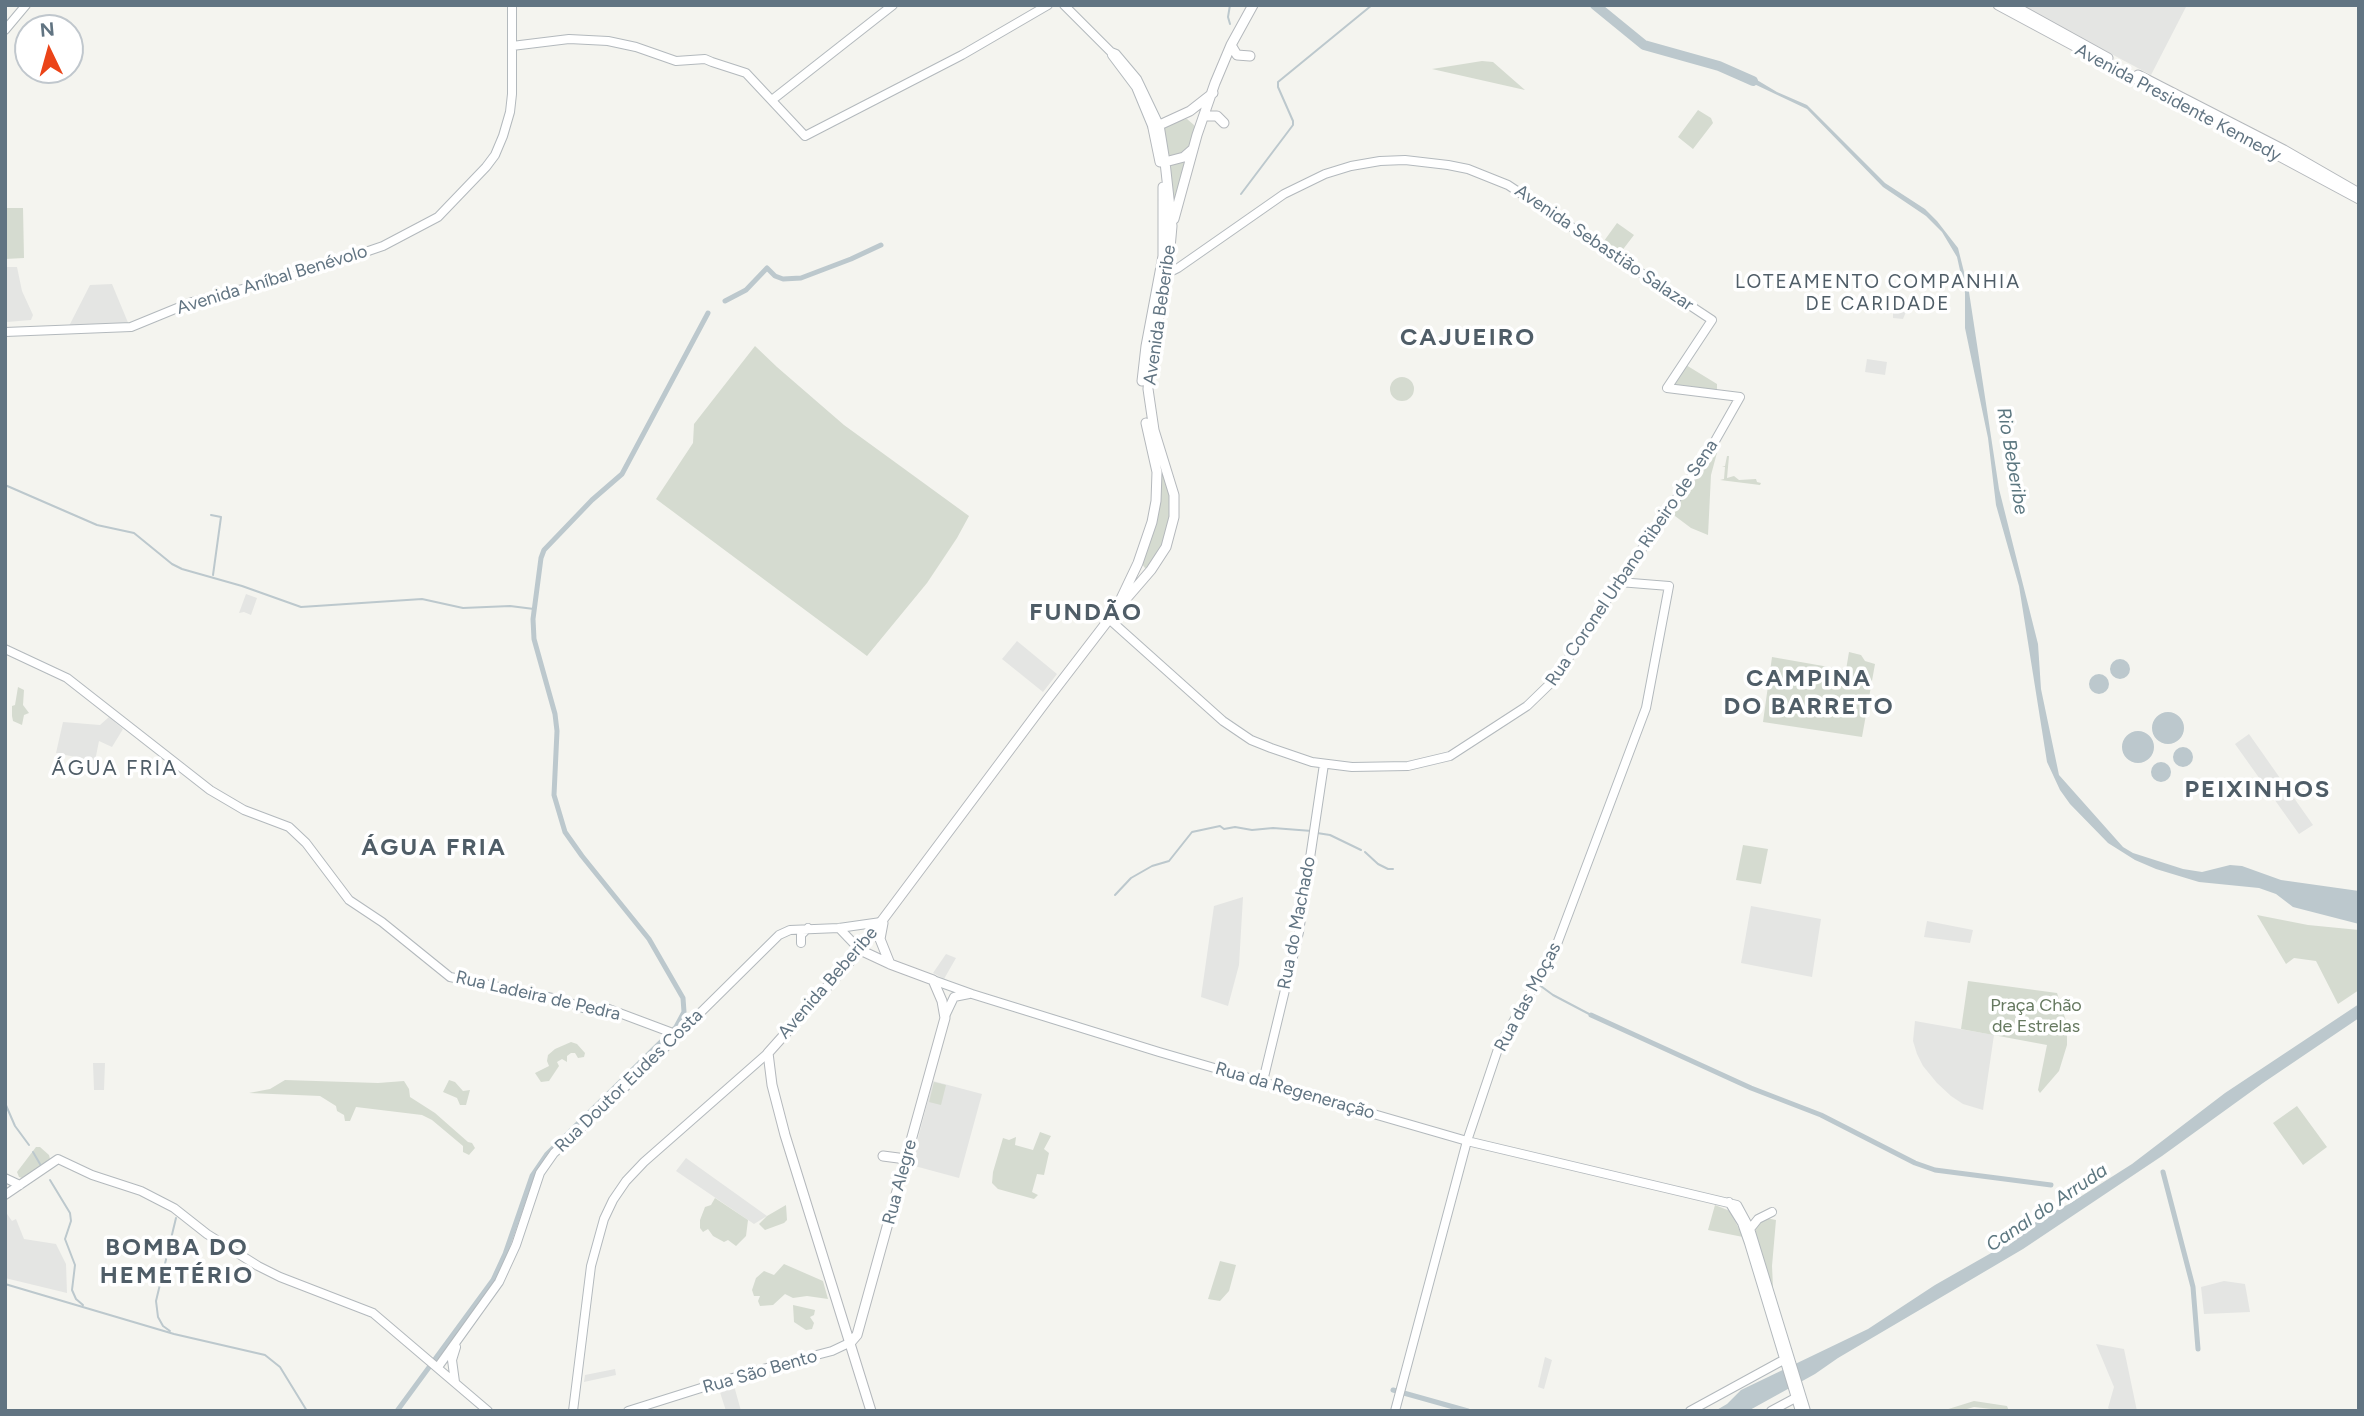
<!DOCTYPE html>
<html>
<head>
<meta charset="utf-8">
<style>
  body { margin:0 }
  #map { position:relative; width:2364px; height:1416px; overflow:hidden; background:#f4f4ef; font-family:Figtree,sans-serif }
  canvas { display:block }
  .frame { position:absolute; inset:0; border:7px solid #617482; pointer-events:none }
  .north { position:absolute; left:14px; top:14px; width:70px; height:70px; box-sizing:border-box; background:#fff; border:2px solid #c0c7cd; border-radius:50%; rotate:355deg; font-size:19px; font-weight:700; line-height:28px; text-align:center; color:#617482 }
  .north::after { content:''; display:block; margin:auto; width:24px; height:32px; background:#eb4418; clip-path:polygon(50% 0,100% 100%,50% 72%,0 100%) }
</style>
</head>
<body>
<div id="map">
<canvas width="2364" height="1416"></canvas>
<div class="frame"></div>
<div class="north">N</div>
</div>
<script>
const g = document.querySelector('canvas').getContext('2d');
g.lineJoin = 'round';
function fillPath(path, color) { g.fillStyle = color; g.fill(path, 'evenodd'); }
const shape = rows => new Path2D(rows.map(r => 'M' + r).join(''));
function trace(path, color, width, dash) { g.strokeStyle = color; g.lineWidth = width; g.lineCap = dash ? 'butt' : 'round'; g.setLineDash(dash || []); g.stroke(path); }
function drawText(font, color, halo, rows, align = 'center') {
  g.font = font + ' Figtree,sans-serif'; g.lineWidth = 7; g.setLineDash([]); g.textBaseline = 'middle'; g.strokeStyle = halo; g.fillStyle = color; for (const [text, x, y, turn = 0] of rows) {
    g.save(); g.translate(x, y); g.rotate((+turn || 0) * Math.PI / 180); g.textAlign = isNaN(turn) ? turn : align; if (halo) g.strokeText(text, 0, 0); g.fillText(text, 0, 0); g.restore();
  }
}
fillPath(shape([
  [2019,5,2187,5,2151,75],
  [5,267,17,267,22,291,33,315,31,320,7,322],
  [112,284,129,325,69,326,90,285],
  [1893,297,1908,307,1903,319,1893,318,1893,310,1888,304],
  [1867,359,1887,362,1885,375,1865,372],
  [246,594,257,598,251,615,244,612,239,613],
  [1017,641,1057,674,1043,692,1002,659],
  [109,717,123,729,112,747,99,741,95,761,56,753,63,722,100,725],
  [2249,734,2313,825,2299,834,2235,744],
  [1243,897,1239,965,1228,1006,1201,997,1214,906],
  [1751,906,1821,919,1812,977,1741,963],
  [1927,921,1973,930,1970,943,1924,937],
  [946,954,956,958,944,979,933,973],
  [1915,1021,1994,1035,1983,1110,1963,1104,1951,1096,1937,1083,1923,1066,1917,1054,1913,1041],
  [93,1063,105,1063,104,1090,94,1090],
  [933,1081,982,1094,959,1178,911,1165],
  [686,1158,767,1216,754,1224,676,1171],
  [5,1211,12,1221,16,1219,24,1239,56,1244,66,1264,67,1293,5,1278],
  [2224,1281,2245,1284,2250,1312,2204,1314,2201,1287],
  [2096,1344,2124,1349,2137,1411,2111,1411,2108,1408,2114,1387],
  [1545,1357,1552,1360,1544,1389,1538,1387],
  [615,1369,616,1375,584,1382,585,1375],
  [733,1382,741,1411,726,1411,718,1386]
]), '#e4e5e3');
fillPath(shape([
  [1482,61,1493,62,1525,90,1432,69],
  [1698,110,1711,118,1713,123,1693,149,1678,137],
  [1187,119,1194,125,1196,130,1192,144,1186,153,1169,157,1163,128,1180,120],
  [1190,155,1174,202,1169,165],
  [5,208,23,208,24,258,5,259],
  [1617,223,1634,235,1621,252,1604,241],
  [755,346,777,367,844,425,969,516,957,538,927,583,867,656,656,499,693,443,694,424],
  [1686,365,1717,384,1717,391,1672,386],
  '1390 389a12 12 0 1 1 24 0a12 12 0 1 1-24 0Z',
  [1715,448,1718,449,1711,475,1708,535,1691,528,1671,513],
  [1155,450,1169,489,1171,519,1162,548,1148,568,1145,568,1142,564,1154,525],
  [1727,456,1729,456,1727,478,1734,476,1739,480,1756,479,1757,482,1761,483,1760,485,1720,480,1724,479,1725,467,1722,466,1725,466],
  [1849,652,1861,655,1865,661,1875,664,1862,737,1763,722,1772,657,1846,670],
  [18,687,24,690,23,705,29,713,24,715,22,725,13,721,12,716,12,706,15,705],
  [1743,845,1768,849,1761,884,1736,880],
  [2257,915,2308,925,2359,930,2359,990,2338,1004,2316,961,2294,958,2286,964],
  [1968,981,2057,993,2067,1024,2067,1045,2059,1071,2040,1093,2038,1090,2047,1045,1961,1029],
  [571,1042,577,1044,585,1053,584,1057,578,1058,575,1053,571,1053,567,1056,567,1062,562,1059,557,1062,559,1066,549,1081,541,1082,535,1073,549,1066,547,1061,548,1055,555,1049],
  [285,1080,378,1083,404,1081,409,1089,410,1097,435,1113,468,1142,472,1143,475,1148,469,1155,463,1152,463,1146,432,1120,422,1115,356,1107,350,1121,345,1121,344,1115,337,1111,336,1106,320,1096,249,1093,270,1089],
  [449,1080,455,1082,463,1091,470,1090,466,1105,460,1105,457,1098,443,1092],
  [934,1082,946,1085,941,1105,929,1102],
  [2297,1106,2327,1147,2303,1165,2273,1123],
  [1040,1132,1051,1136,1044,1149,1049,1153,1044,1175,1037,1174,1032,1192,1038,1195,1034,1199,998,1189,992,1183,993,1172,1003,1138,1009,1140,1016,1137,1015,1145,1033,1150],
  [36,1147,40,1147,49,1155,50,1159,22,1178,19,1177,17,1172],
  [715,1198,748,1220,746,1236,736,1246,728,1240,724,1242,713,1236,708,1229,703,1232,700,1228,700,1220,705,1207,711,1205],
  [786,1205,787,1220,784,1223,765,1230,759,1224,767,1216],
  [1715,1205,1730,1211,1743,1237,1708,1230],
  [1766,1218,1776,1220,1772,1266,1773,1287,1770,1288,1755,1235,1756,1225],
  [1220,1261,1236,1265,1229,1291,1220,1301,1208,1299],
  [784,1264,823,1281,828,1299,807,1296,793,1298,785,1294,773,1305,760,1306,758,1301,760,1296,754,1296,752,1290,756,1278,764,1271,774,1275],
  [793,1305,815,1310,814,1315,810,1317,814,1323,812,1329,806,1330,794,1322],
  [1974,1401,2007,1406,2009,1411,1974,1407,1960,1411,1942,1411]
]), '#d5dbd0');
fillPath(shape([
  [1747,74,1777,92,1807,105,1885,183,1925,209,1937,221,1958,248,1969,292,1999,489,2038,644,2041,689,2059,775,2123,847,2133,853,2183,869,2202,872,2230,865,2242,866,2281,880,2359,891,2359,924,2293,907,2276,894,2259,888,2199,882,2156,869,2135,860,2108,843,2070,804,2060,790,2047,762,2019,586,1996,505,1988,438,1965,328,1965,293,1957,257,1942,232,1926,216,1883,187,1807,109,1752,83,1744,77],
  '2110 669a10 10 0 1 1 20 0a10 10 0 1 1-20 0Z',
  '2089 684a10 10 0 1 1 20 0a10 10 0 1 1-20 0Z',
  '2152 728a16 16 0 1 1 32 0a16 16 0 1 1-32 0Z',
  '2122 747a16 16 0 1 1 32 0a16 16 0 1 1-32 0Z',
  '2173 757a10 10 0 1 1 20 0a10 10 0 1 1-20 0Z',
  '2151 772a10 10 0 1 1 20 0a10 10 0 1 1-20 0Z',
  [2359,1004,2359,1018,2263,1083,2162,1156,2023,1249,1838,1358,1815,1374,1748,1411,1715,1411,1727,1404,1741,1390,1868,1329,1935,1285,2021,1236,2040,1218,2069,1204,2132,1164,2225,1093]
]), '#bcc8cd');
trace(shape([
  [1230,5,1228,17,1230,24],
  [1241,194,1293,125,1293,121,1278,87,1278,82,1372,5],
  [5,485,97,525,134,533,172,564,182,569,242,586,301,607,422,599,463,608,510,606,534,609],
  [211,515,221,517,213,575],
  [1317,833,1330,835,1361,850],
  [1365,852,1378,864,1388,869,1393,869],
  [1115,895,1131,878,1152,866,1169,861,1192,832,1220,826,1224,829,1235,827,1252,830,1273,828,1312,831],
  [1538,984,1553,995,1591,1015],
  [5,1103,15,1126,29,1145],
  [33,1152,40,1164],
  [50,1180,70,1213,71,1221,65,1239,75,1265,72,1290,76,1299,83,1305],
  [5,1284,174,1334,265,1355,280,1367,307,1411],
  [170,1331,163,1326,158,1317,156,1301,176,1218]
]), '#bcc8cd', 2);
trace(shape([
  [725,301,746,290,767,268,775,276,783,279,801,278,851,259,881,245],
  [1591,1015,1751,1088,1821,1115,1915,1163,1935,1170,2051,1185],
  [2163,1172,2193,1287,2198,1349],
  [1393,1390,1468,1411],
  [397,1411,493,1280,505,1254,532,1176,547,1154,676,1027,684,1012,683,998,649,939,582,856,565,832,554,795,557,731,555,714,534,639,533,619,541,558,544,550,592,500,622,474,708,313]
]), '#bcc8cd', 5);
trace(shape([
  [1595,5,1644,45,1719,66,1753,81]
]), '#bcc8cd', 10);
const secondary = shape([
  [1064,5,1111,52,1116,54,1137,79,1159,125],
  [5,30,26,5],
  [512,46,569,39,608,41,636,47,676,61,705,59,712,62,746,73,805,136,962,55,1048,5],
  [1112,55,1136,87,1153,128],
  [772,100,893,5],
  [5,332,131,327,192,302,304,273,383,246,438,217,486,167,495,155,503,136,510,112,512,94,512,5],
  [1109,619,1223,721,1251,740,1271,748,1312,762,1352,767,1408,766,1450,756,1527,706,1557,677,1579,641,1711,448,1740,397,1667,388,1712,320,1508,185,1468,169,1448,165,1405,160,1380,161,1351,166,1325,174,1284,194,1178,268,1166,274],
  [5,649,67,678,210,790,244,810,289,827,306,843,349,900,382,922,450,977,562,1000,583,1008,606,1008,678,1035],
  [839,928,860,950],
  [801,943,801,935,808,928],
  [933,980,972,994,1159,1052,1467,1141,1737,1205,1750,1229,1806,1411],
  [945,1016,954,997,969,994],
  [1263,1081,1299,932,1324,764],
  [5,1178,20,1185],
  [5,1195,58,1159,92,1175,141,1191,174,1208,207,1234,258,1266,280,1277,373,1313,488,1411],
  [1729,1202,1742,1223,1749,1243,1800,1411],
  [1750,1229,1758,1219,1772,1212],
  [438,1367,499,1282,516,1245,540,1173,554,1153,607,1105,779,935,790,930,839,928,881,922],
  [455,1382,452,1360,456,1347],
  [573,1411,591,1266,604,1219,613,1200,626,1181,644,1162,768,1053],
  [628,1411,755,1371,832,1351,851,1342],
  [1395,1411,1467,1141,1499,1046,1554,952,1646,708,1669,586,1619,582],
  [1690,1411,1787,1358],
  [1771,1411,1799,1396]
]);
const primary = shape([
  [1998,5,2359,199],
  [2012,5,2108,58],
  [1231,45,1237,55,1250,56],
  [2138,75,2284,150,2357,192],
  [1205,116,1217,116,1224,123],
  [1160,162,1153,128,1190,111,1213,93],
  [1165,162,1184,157,1192,150],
  [1174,219,1197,135,1215,83,1231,45,1253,5],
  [1142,381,1146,346,1163,256,1163,187],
  [1119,603,1138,563,1152,522,1156,501,1157,472,1146,423],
  [883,923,880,939,890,964],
  [883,1156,906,1159],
  [851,1342,857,1335,945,1018,942,1001,933,980,890,964,860,950],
  [871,1411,785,1135,772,1085,768,1053,860,950,1047,700,1113,614,1151,570,1166,547,1174,517,1174,495,1154,430,1148,389,1150,367,1169,259,1172,226,1165,162,1159,125]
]);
trace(secondary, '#b3b9bd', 10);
trace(primary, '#b4b8bc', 11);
trace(secondary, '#fff', 8);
trace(primary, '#fff', 9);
drawText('18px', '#617482', '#fff', [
  ["Avenida Presidente Kennedy",2178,103,28],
  ["Avenida Sebastião Salazar",1604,248,34],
  ["Avenida Aníbal Benévolo",272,280,-17],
  ["Avenida Beberibe",1160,315,-82],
  ["Rua Coronel Urbano Ribeiro de Sena",1632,563,-56],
  ["Rua do Machado",1297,923,-79],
  ["Avenida Beberibe",828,983,-49],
  ["Rua Ladeira de Pedra",538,996,13],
  ["Rua das Moças",1528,997,-62],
  ["Rua Doutor Eudes Costa",629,1081,-44],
  ["Rua da Regeneração",1295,1091,16],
  ["Rua Alegre",900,1182,-75],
  ["Rua São Bento",760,1372,-16]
]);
drawText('18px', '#667960', '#fff', [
  ["Praça Chão",2036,1006],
  ["de Estrelas",2036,1027]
]);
g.letterSpacing = '2px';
drawText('19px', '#4f5d67', '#fff', [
  ["LOTEAMENTO COMPANHIA",1878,282],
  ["DE CARIDADE",1878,304]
]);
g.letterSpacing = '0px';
drawText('italic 19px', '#5c7780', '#fff', [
  ["Rio Beberibe",2012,461,80],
  ["Canal do Arruda",2047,1208,-34]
]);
g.letterSpacing = '2px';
drawText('21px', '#4f5d67', '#fff', [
  ["ÁGUA FRIA",115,769]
]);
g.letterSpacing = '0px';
g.letterSpacing = '2px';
drawText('bold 24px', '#4f5d67', '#fff', [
  ["CAJUEIRO",1468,338],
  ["FUNDÃO",1086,613],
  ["CAMPINA",1809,679],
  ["DO BARRETO",1809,707],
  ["PEIXINHOS",2258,790],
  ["ÁGUA FRIA",434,848],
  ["BOMBA DO",177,1248],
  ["HEMETÉRIO",177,1276]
]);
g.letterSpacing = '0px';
</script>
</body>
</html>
